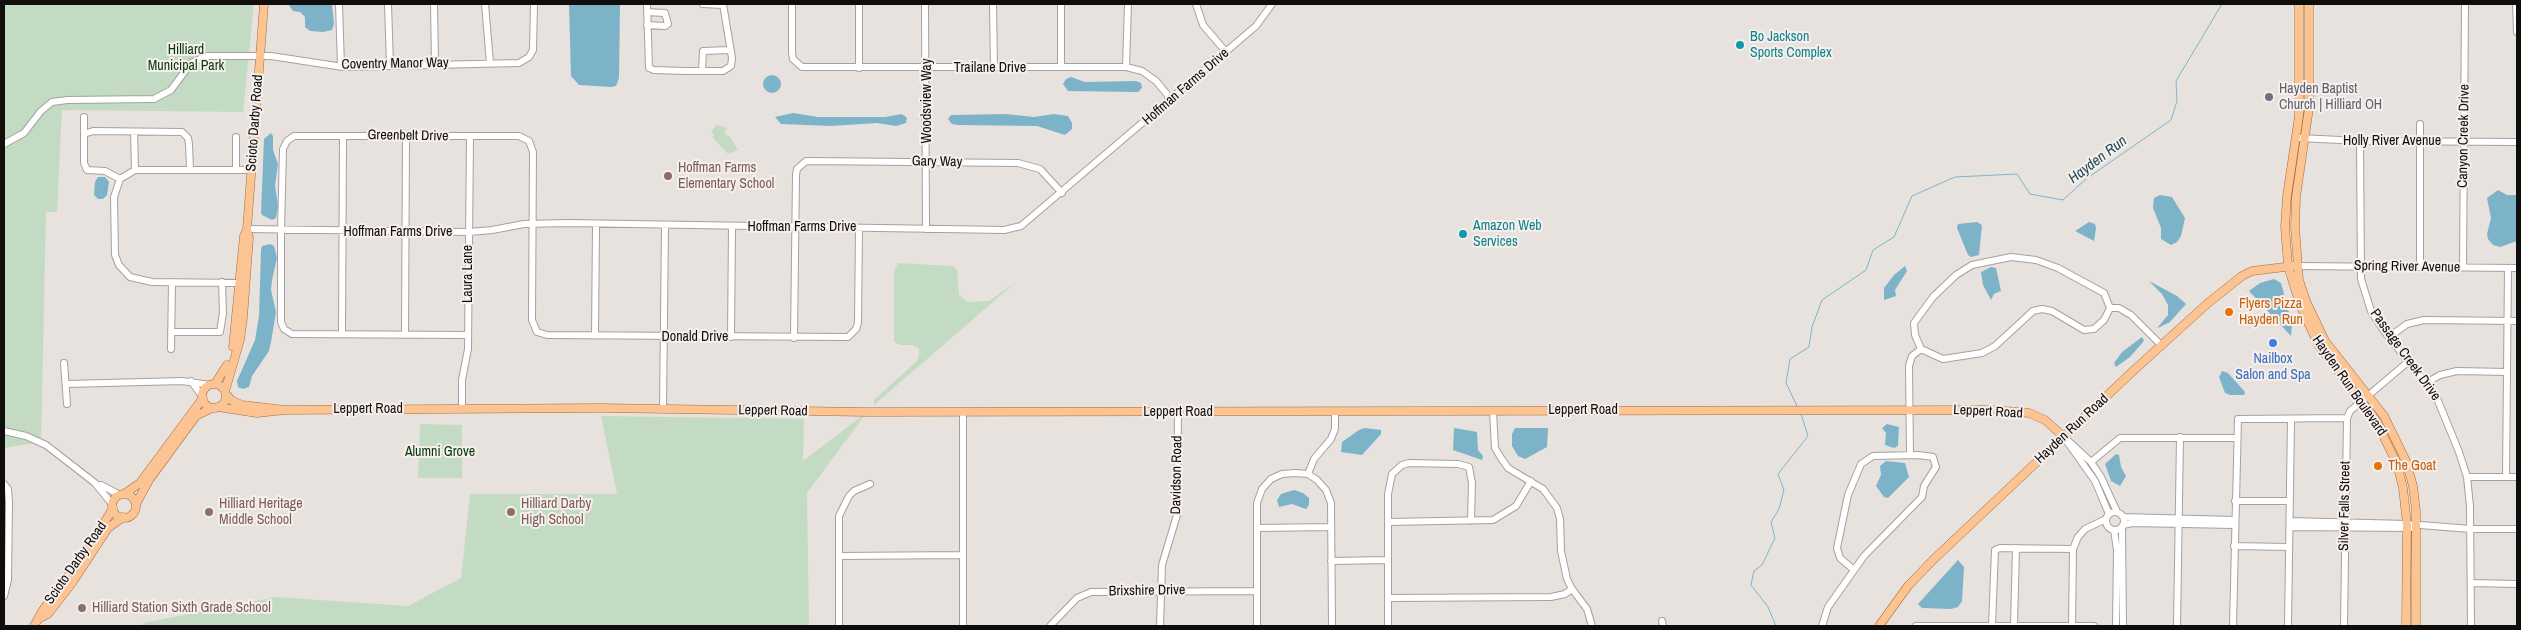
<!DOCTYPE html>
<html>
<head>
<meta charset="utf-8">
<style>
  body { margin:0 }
  #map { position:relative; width:2521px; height:630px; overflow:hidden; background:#e8e2df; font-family:"Archivo Narrow",sans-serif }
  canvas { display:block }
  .frame { position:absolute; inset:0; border:5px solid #100d0d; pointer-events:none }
</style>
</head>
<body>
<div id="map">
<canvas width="2521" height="630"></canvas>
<div class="frame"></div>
</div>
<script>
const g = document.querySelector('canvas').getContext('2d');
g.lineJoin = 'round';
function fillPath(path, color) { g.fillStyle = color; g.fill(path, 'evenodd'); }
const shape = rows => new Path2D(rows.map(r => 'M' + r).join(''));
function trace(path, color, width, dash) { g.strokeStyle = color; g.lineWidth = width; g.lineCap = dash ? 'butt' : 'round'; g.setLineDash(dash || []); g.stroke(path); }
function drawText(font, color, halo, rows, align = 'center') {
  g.font = font + ' "Archivo Narrow",sans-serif'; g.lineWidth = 4; g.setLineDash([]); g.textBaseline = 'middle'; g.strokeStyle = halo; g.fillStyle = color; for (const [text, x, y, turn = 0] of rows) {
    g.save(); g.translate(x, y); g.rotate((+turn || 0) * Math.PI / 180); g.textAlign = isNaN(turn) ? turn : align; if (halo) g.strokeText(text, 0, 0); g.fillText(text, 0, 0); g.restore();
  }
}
fillPath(shape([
  [4,4,254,4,243,112,62,110,57,212,46,212,41,442,4,448],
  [717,125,728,128,724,133,731,138,738,150,728,154,713,138,714,135,711,131],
  [898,263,952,266,957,269,959,295,968,302,989,301,1016,282,874,405,874,400,917,361,919,354,919,349,913,345,900,345,894,342,894,271],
  [867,412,807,493,809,626,142,626,143,623,275,597,408,606,461,578,470,494,617,494,601,416,804,419,803,461],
  [420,424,462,425,462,478,418,478]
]), '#c3dbc3');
fillPath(shape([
  [288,4,332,4,334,24,332,30,323,32,310,31,305,27,305,17,300,12,293,11],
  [569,4,620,4,619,78,616,86,611,87,579,85,571,76],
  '763 84a9 9 0 1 1 18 0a9 9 0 1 1-18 0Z',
  [1071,77,1085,82,1136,81,1141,83,1142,88,1138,92,1068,91,1063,84,1066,79],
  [793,113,818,117,885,117,902,114,907,118,906,123,896,126,877,123,831,126,781,124,775,117],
  [1005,114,1034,117,1054,114,1068,116,1072,123,1072,129,1065,135,1037,126,958,125,952,124,948,119,951,115],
  [271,133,273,136,273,150,278,164,275,185,278,206,276,218,272,220,262,215,261,212,264,139],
  [98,177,105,177,109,182,107,195,103,199,98,199,94,195,95,182],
  [2498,190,2507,195,2517,195,2517,241,2500,247,2493,245,2488,239,2487,234,2491,218,2487,198],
  [2160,195,2172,197,2185,218,2181,236,2177,242,2171,245,2161,239,2161,228,2153,208,2154,198],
  [1977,222,1982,225,1979,255,1971,257,1968,255,1957,228,1958,224],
  [2089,222,2095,224,2096,228,2094,241,2075,231],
  [270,244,274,246,277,258,272,280,271,290,276,312,271,342,269,351,252,376,249,387,243,389,238,387,237,381,255,340,259,316,261,250,262,246],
  [1905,266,1907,271,1895,290,1896,296,1884,300,1884,288,1894,275],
  [1991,267,1996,268,2001,291,1994,294,1991,300,1983,285,1981,272],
  [2274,279,2281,283,2292,324,2291,336,2249,291,2260,283],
  [2149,281,2177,296,2186,304,2170,322,2160,327,2157,328,2168,315,2168,305,2162,294],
  [2142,337,2144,341,2130,357,2116,367,2114,363,2122,352],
  [2222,371,2228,373,2245,392,2244,395,2230,395,2225,393,2219,377],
  [1887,424,1899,427,1898,446,1894,448,1885,445,1886,433,1882,428],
  [1365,428,1381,430,1381,434,1362,455,1341,452,1342,442,1359,430],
  [1454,428,1477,432,1478,450,1483,456,1482,460,1453,450],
  [1515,428,1548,428,1547,447,1525,459,1518,456,1512,446,1512,434],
  [2116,454,2119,455,2121,467,2126,476,2120,486,2111,481,2105,464],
  [1886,461,1905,463,1909,477,1888,498,1884,497,1876,486,1881,475,1880,466],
  [1294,490,1303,493,1309,498,1309,505,1306,509,1292,504,1279,507,1277,500,1281,494],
  [1958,560,1964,567,1962,601,1958,607,1951,609,1922,608,1918,604]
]), '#7cb3c8');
trace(shape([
  [1797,406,1786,383,1790,359,1809,347,1812,327,1822,300,1866,270,1873,250,1894,237,1912,196,1955,177,2017,174,2030,194,2063,200,2086,179,2171,120,2177,101,2176,81,2222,4],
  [1776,626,1768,607,1751,585,1754,571,1762,565,1775,538,1771,522,1779,509,1784,490,1778,474,1808,436,1801,414]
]), '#7cb3c8', 1);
const minor = shape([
  [339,4,341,66],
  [388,4,390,65],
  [434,4,435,64],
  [485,4,490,63],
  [647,4,649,68,654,70,686,71,723,71,731,66,732,58,723,4],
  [703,4,723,5],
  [792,4,792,53,793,59,802,67,1126,67,1142,71,1156,81,1171,99],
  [859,4,859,68],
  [925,4,926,229],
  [993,4,994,68],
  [1061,4,1061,67],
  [1196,4,1203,25,1226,52],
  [2516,4,2517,32],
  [647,12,665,13,668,24,665,26,647,25],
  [1126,67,1128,4],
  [702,71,703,51,730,50],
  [84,117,84,134],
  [134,132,135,170],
  [236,137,236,169],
  [2300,138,2360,141,2517,142],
  [2360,141,2361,279,2371,311,2384,331,2436,396,2459,452,2467,477,2470,506,2471,626],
  [4,144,24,133,41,111,52,102,67,100,154,99,171,90,191,63,207,56,271,56,343,67,519,63,529,57,533,50,534,4],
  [120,179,105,171,87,170,84,163,84,134,93,131,182,132,188,138,189,144,190,170],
  [247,229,469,232,492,230,524,224,568,223,1004,230,1021,226,1256,26,1272,4],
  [2011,257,2036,260,2058,268,2104,293,2110,308,2104,320,2094,329,2084,330,2052,311,2042,309,2033,311,1995,346,1982,353,1943,359,1921,349,1915,335,1914,323,1933,297,1956,275,1972,265,2011,257],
  [2297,266,2517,268],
  [2420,266,2420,124],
  [2463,267,2465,4],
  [243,283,152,282,130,277,119,265,115,255,114,197,120,179,135,170,252,170],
  [2110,308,2119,308,2131,315,2161,345],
  [171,332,220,332,223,313,222,282],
  [342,334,343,137],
  [405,335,406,137],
  [468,335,292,334,284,329,281,322,281,231,283,149,287,141,294,136,519,136,529,141,533,152,532,320,537,332,547,335,848,337,856,329,858,323,859,228],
  [595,336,596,225],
  [731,337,732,227],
  [2389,337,2407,324,2424,320,2517,321],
  [794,338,796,175,797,169,806,161,1018,163,1040,169,1062,193],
  [171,349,172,282],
  [64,363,67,404],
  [191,381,202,396],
  [2426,383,2440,375,2457,371,2507,372],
  [67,384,182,381,210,385],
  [462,409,462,380,468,349,470,137],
  [663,409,665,226],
  [1493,411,1495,448,1501,458,1508,468,1543,489,1557,508,1560,519,1561,551,1567,579,1572,589,1587,609,1592,626],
  [963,412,963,626],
  [4,431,26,436,46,445,95,483,112,504],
  [2064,437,2091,462,2101,477,2117,512],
  [2066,440,2095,481,2109,514],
  [1910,455,1909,366,1912,356,1921,349],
  [2091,462,2120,438,2236,438],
  [1308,474,1314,459,1331,439,1335,429,1335,411],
  [2467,477,2517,477],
  [2506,477,2508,268],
  [4,484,8,489,9,502,8,580,4,596],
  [101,485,120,495],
  [2235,501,2290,501],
  '2106 521a9 9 0 1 1 18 0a9 9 0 1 1-18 0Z',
  [2124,517,2234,520],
  [2290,521,2407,524,2471,529,2517,529],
  [1388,522,1493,520,1516,506,1531,481],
  [2123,525,2132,523,2234,525],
  [2290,527,2411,528],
  [1257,528,1331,527],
  [2122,528,2123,626],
  [2114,530,2117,550,2116,626],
  [2234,546,2289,547],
  [839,556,963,555],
  [1331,561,1388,560],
  [2471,583,2517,584],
  [1388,598,1551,597,1565,594,1572,589],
  [1662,621,1663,626],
  [1992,625,1995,550,2000,548,2073,549],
  [2014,625,2016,548],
  [839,626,839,516,849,496,854,491,870,484],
  [1050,626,1077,598,1091,592,1257,591],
  [1160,626,1162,565,1177,515,1178,412],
  [1257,626,1257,503,1262,489,1271,479,1282,474,1295,473,1308,474,1317,480,1326,490,1331,503,1332,626],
  [1388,626,1388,494,1392,474,1402,465,1409,463,1458,464,1469,467,1472,483,1471,521],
  [1822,626,1828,607,1864,556,1922,497,1924,486,1936,467,1933,457,1918,455,1873,456,1861,464,1848,495,1837,548,1840,558,1854,570],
  [1916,626,2094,626],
  [2072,626,2073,549,2078,537,2085,529,2106,519],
  [2177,626,2180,437],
  [2233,626,2238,419,2347,418],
  [2288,626,2291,419],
  [2344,626,2347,418,2350,411,2409,361]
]);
const major = shape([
  [2299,4,2299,116,2287,196,2285,227,2288,266,2300,305,2319,346,2376,421,2397,464,2403,488,2407,524,2406,626],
  [2309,4,2309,108,2296,197,2295,227,2299,280,2306,301,2325,341,2384,416,2406,461,2413,486,2416,511,2416,626],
  [233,347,244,236,247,230],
  [215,384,227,365],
  '202 396a12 12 0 1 1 24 0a12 12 0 1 1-24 0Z',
  [225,391,240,340,243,318,249,238,247,229,264,4],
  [226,394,231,400,242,405,285,410,601,408,867,412,1993,410,2029,413,2045,420,2064,437],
  [218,407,257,413,285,410],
  [124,494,140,483,203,398],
  '112 506a12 12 0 1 1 24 0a12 12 0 1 1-24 0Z',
  [136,504,149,480,196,416,212,408],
  [40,618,48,614,72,583,108,528,123,517],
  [34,626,43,610,90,546,113,508],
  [1879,626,1908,586,1933,560,2132,372,2208,303,2242,276,2252,271,2293,266]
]);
trace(minor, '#a7a09e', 8);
trace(major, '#a86a35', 9);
trace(minor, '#fff', 6);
trace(major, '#fcc492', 8);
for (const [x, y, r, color] of [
  [1740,45,5,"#0f9aa8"],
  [2269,97,5,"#6b7280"],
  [668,176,5,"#8d6e63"],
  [1463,234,5,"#0f9aa8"],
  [2229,312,5,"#e8710a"],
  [2273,343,5,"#3f7fe0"],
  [2378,466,5,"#e8710a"],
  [209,512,5,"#8d6e63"],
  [511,512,5,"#8d6e63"],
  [82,608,5,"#8d6e63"]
]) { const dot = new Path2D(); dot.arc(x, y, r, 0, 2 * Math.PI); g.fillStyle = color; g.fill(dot); trace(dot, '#f6efec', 2); }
drawText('14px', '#0d838f', '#f6efec', [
  ["Bo Jackson",1750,37],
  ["Sports Complex",1750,53],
  ["Amazon Web",1473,226],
  ["Services",1473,242]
], 'left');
drawText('14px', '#003808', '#f6efec', [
  ["Hilliard",186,50],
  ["Municipal Park",186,66],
  ["Alumni Grove",440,452]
]);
drawText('14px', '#100d0d', '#f6efec', [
  ["Coventry Manor Way",395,64,-1],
  ["Trailane Drive",990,68],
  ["Hoffman Farms Drive",1186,87,-41],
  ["Woodsview Way",927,101,-90],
  ["Scioto Darby Road",255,123,-86],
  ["Greenbelt Drive",408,136,1],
  ["Canyon Creek Drive",2464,136,-89],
  ["Holly River Avenue",2392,141],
  ["Gary Way",937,162,1],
  ["Hoffman Farms Drive",802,227],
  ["Hoffman Farms Drive",398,232],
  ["Spring River Avenue",2407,267,1],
  ["Laura Lane",468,274,-90],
  ["Donald Drive",695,337],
  ["Passage Creek Drive",2405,355,54],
  ["Hayden Run Boulevard",2349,386,55],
  ["Leppert Road",368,409],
  ["Leppert Road",1583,410],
  ["Leppert Road",773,411,1],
  ["Leppert Road",1178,412],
  ["Leppert Road",1988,412,3],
  ["Hayden Run Road",2072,429,-43],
  ["Davidson Road",1177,475,-89],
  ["Silver Falls Street",2345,506,-89],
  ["Scioto Darby Road",76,563,-55],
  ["Brixshire Drive",1147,591,-1]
]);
drawText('14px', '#5b616d', '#f6efec', [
  ["Hayden Baptist",2279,89],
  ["Church | Hilliard OH",2279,105]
], 'left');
drawText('14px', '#785e54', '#f6efec', [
  ["Hoffman Farms",678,168],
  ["Elementary School",678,184],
  ["Hilliard Heritage",219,504],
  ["Middle School",219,520],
  ["Hilliard Darby",521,504],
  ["High School",521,520],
  ["Hilliard Station Sixth Grade School",92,608]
], 'left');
drawText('14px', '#c56008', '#f6efec', [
  ["Flyers Pizza",2239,304],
  ["Hayden Run",2239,320],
  ["The Goat",2388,466]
], 'left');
drawText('14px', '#366cbe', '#f6efec', [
  ["Nailbox",2273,359],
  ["Salon and Spa",2273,375]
]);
drawText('italic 15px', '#1b495a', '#f6efec', [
  ["Hayden Run",2098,160,-37]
]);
</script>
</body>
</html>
